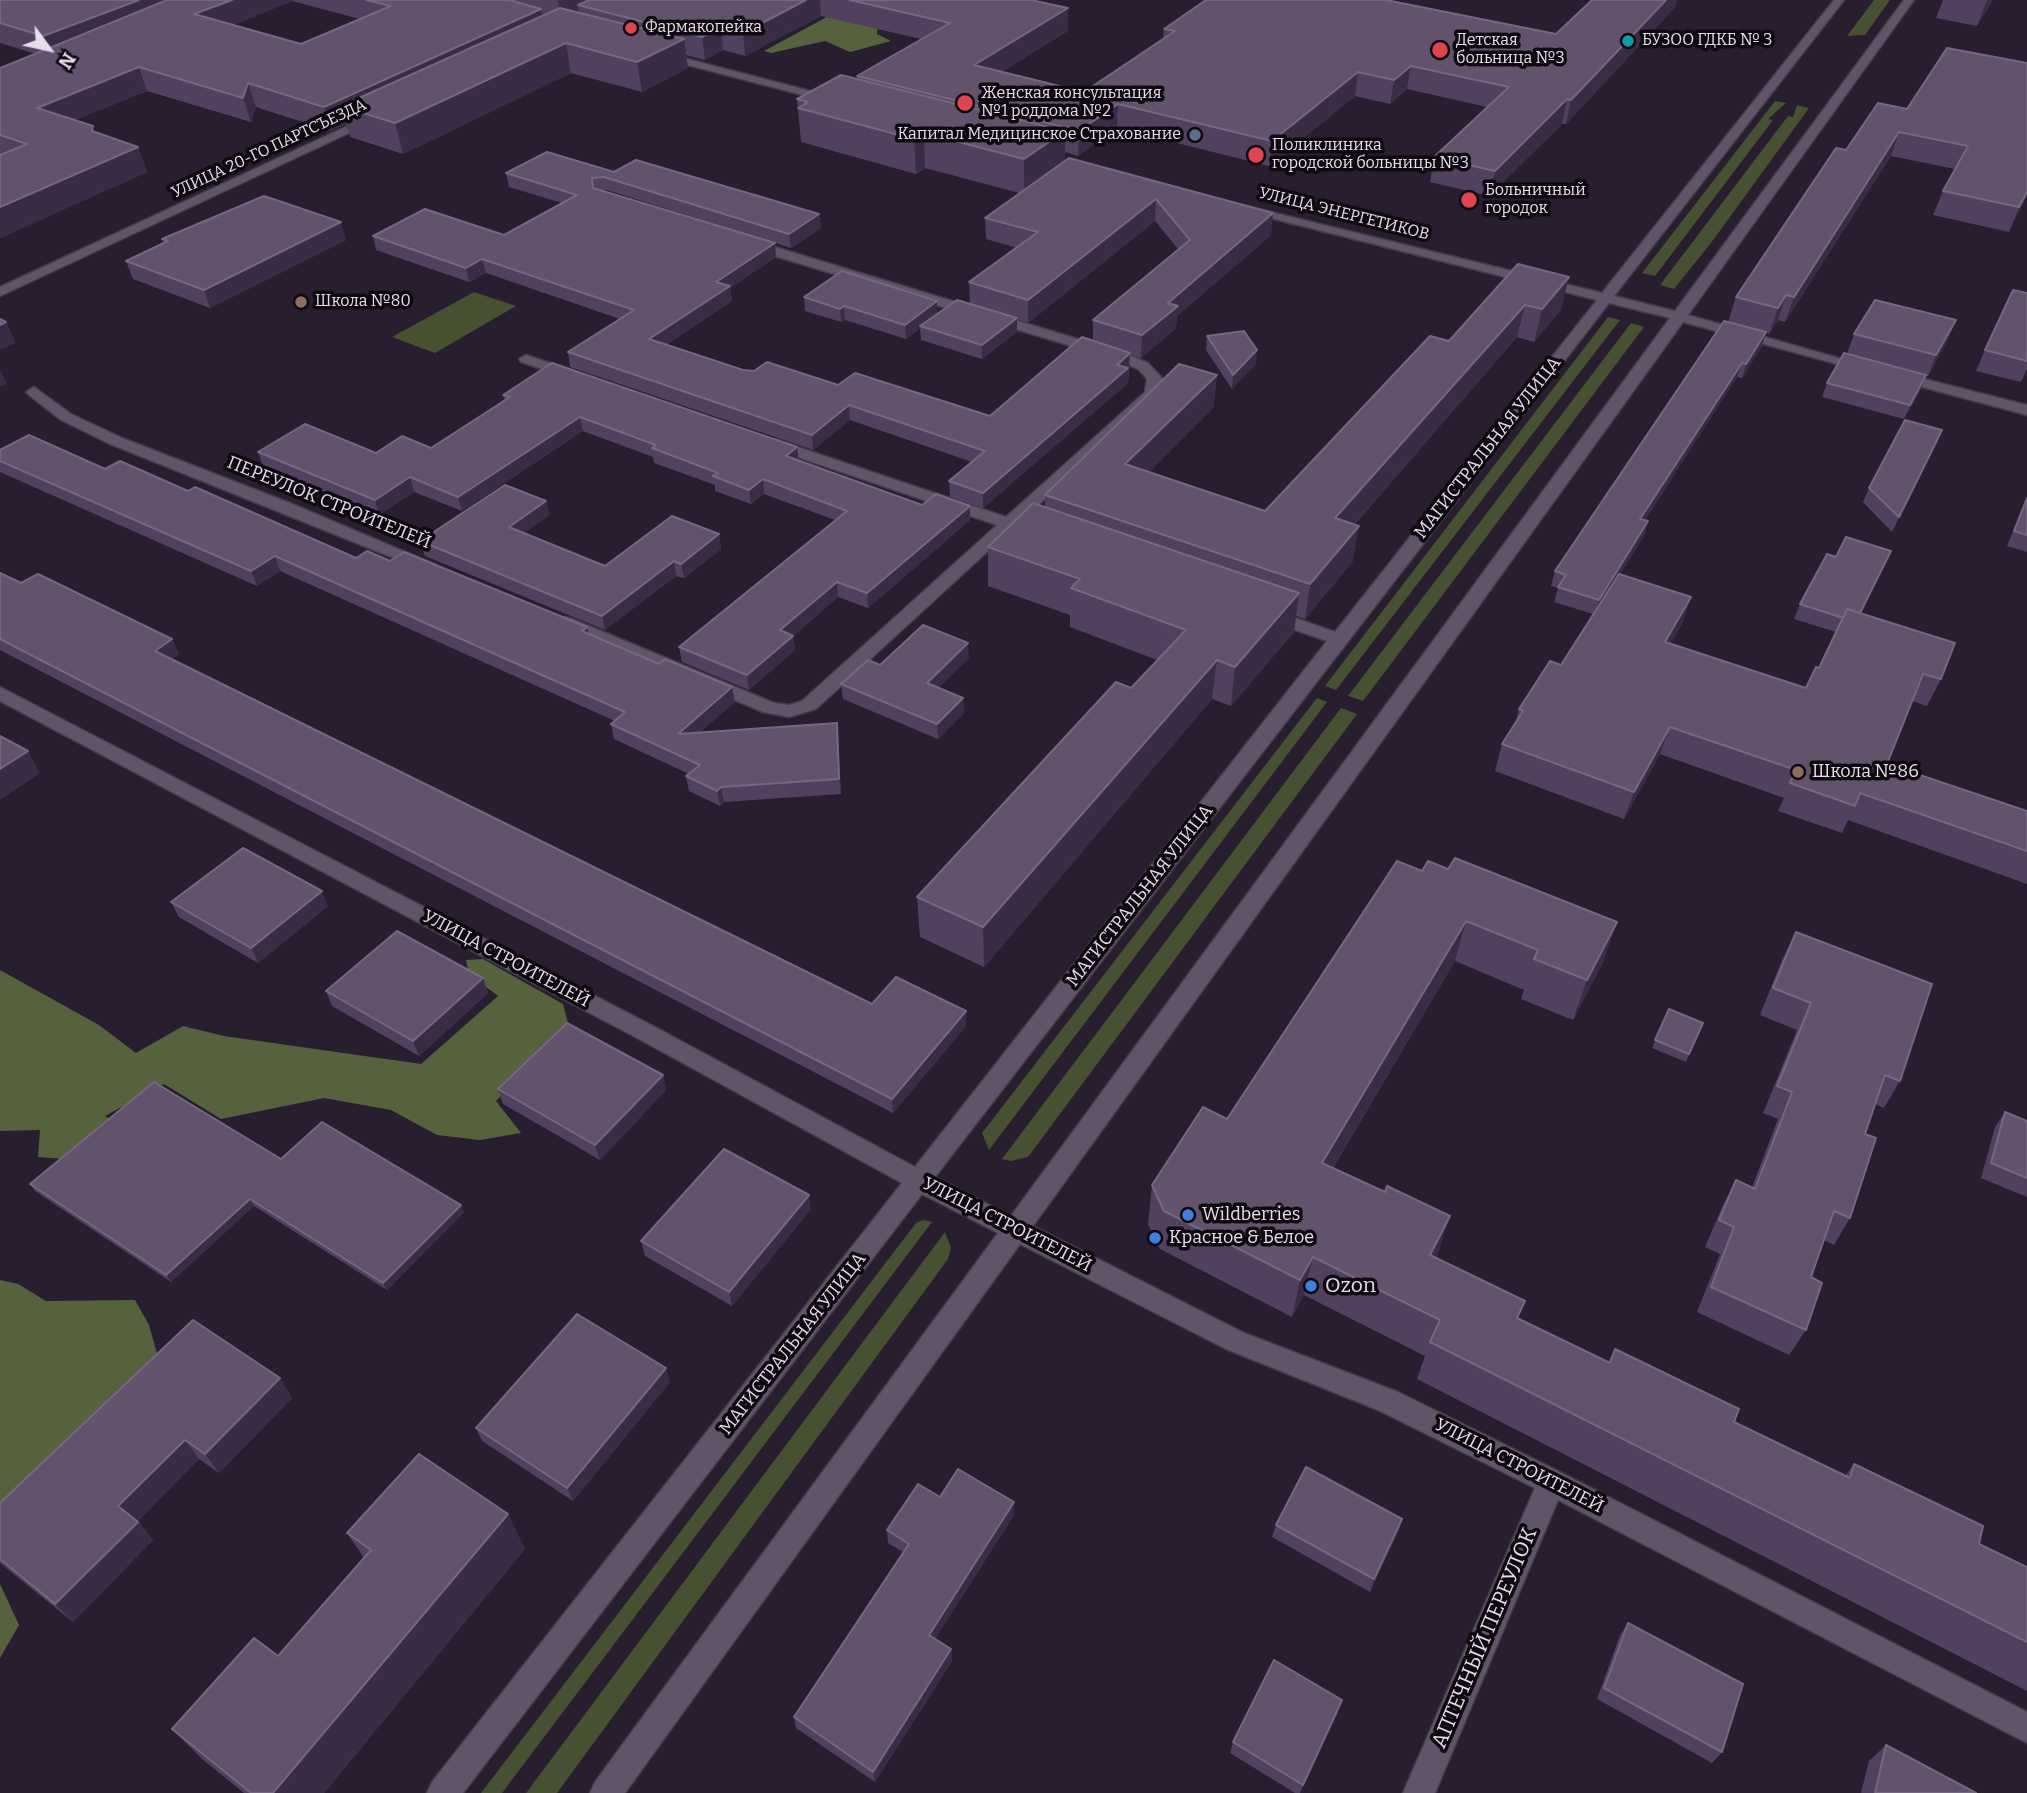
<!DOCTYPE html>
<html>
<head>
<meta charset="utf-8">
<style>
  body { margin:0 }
  #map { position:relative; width:2027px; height:1793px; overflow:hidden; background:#281e2f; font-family:Bitter,serif }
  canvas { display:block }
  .north { position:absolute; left:14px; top:14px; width:70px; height:70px; -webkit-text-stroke:5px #0f0a11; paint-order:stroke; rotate:123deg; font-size:19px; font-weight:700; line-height:28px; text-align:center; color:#e5dde9 }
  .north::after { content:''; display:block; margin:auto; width:24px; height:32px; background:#e5dde9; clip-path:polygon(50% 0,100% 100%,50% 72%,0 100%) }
</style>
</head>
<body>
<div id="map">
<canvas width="2027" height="1793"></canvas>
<div class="north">N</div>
</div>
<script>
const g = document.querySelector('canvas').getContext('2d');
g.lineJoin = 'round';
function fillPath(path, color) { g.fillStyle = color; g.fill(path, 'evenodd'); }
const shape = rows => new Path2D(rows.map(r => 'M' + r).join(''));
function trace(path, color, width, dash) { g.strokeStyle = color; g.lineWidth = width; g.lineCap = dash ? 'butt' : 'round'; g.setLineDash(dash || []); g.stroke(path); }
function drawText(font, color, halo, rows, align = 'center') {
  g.font = font + ' Bitter,serif'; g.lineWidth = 7; g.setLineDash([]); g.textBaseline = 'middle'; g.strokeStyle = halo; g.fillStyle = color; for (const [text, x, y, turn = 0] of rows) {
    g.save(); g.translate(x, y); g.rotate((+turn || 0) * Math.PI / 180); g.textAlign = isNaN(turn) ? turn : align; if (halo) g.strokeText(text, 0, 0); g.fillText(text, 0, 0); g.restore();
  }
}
fillPath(shape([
  [1874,0,1890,0,1865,35,1847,36],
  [1775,101,1786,103,1768,119,1773,120,1655,276,1642,273],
  [1797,105,1809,108,1711,243,1674,289,1660,285,1788,116,1793,117],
  [474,292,516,306,435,353,392,337],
  [1608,317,1620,320,1336,690,1325,686],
  [1631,323,1644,327,1363,701,1348,696],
  [1317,698,1327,702,989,1150,982,1133],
  [1341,708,1357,714,1028,1157,1011,1161,1002,1159],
  [923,1220,932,1222,502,1793,481,1793,916,1223],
  [945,1232,951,1248,948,1259,557,1793,526,1793]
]), '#475030');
fillPath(shape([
  [858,0,887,24,877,30,877,34,891,41,850,52,825,41,771,53,764,51],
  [483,959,563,1004,569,1027,496,1101,521,1133,480,1140,437,1135,391,1110,324,1098,221,1119,164,1084,105,1116,158,1146,115,1163,38,1157,40,1130,0,1131,0,970,99,1025,136,1053,183,1026,224,1036,421,1064,498,996,469,974,466,960],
  [0,1280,18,1284,46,1301,135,1300,149,1325,161,1368,0,1519],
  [0,1584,19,1625,0,1658]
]), '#56613d');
const minor = shape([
  [1834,0,1844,0,1614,296,1675,311,1904,0,1914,0,1688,315,1873,368,1866,372,1683,322,1033,1226,1244,1333,1398,1392,1562,1473,2027,1712,2027,1743,1558,1500,1435,1793,1403,1793,1535,1488,1378,1410,1226,1349,1020,1244,625,1793,590,1793,595,1782,998,1233,922,1194,463,1793,427,1793,432,1782,902,1183,639,1039,0,701,0,687,655,1027,915,1167,1327,641,1261,618,1258,614,1261,610,1273,610,1335,632,1597,300,1242,211,1242,205,1602,293,1834,0],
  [1609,303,1670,318,1011,1216,935,1177,1609,303],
  [661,52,837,98,839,100,833,103,657,57,657,53,661,52],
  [369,116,379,119,0,296,0,287,369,116],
  [745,241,755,241,1127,354,1148,363,1162,378,1157,396,1020,522,1027,527,1025,531,1011,530,816,709,789,717,763,712,558,626,555,622,564,617,570,618,774,703,789,705,802,701,997,525,765,446,765,440,777,440,1006,517,1145,392,1147,379,1138,369,1117,360,745,247,745,241],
  [526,355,577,372,579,375,572,379,521,362,519,359,526,355],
  [1897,372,2027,405,2027,415,1892,379,1890,376,1897,372],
  [34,387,71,414,122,438,290,503,436,565,433,569,421,569,110,444,61,420,29,395,26,392,34,387]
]);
trace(minor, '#443a49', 3);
fillPath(minor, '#605468');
fillPath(shape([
  [0,0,1031,0,1068,31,1001,72,1084,92,1163,39,1164,29,1556,34,1676,6,1566,124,1562,124,1489,196,1430,182,1434,157,1487,107,1407,89,1390,104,1355,96,1269,166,1117,128,1078,156,1065,152,1065,161,1271,235,1177,316,1176,328,1141,358,1130,355,1128,383,983,508,950,497,949,481,972,462,850,420,813,450,570,367,568,352,620,319,486,273,469,282,376,250,373,236,504,235,562,203,509,187,506,173,614,172,819,214,821,228,791,248,607,190,602,191,775,243,776,257,730,288,732,301,666,345,743,370,838,385,990,416,1093,341,1093,320,1178,249,1155,221,1028,323,1017,319,1017,332,982,359,921,340,920,328,906,339,845,320,841,322,805,311,804,297,937,314,970,304,969,282,1017,248,986,239,985,218,1019,193,925,168,916,174,801,142,797,99,857,79,857,76,921,39,821,16,745,56,723,50,705,60,686,55,688,68,642,92,571,73,403,154,350,137,346,124,331,131,256,107,251,122,147,91,75,120,96,132,138,147,147,172,0,238,0,68,36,54,0,43],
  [292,1,360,19,301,44,233,25],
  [1943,0,1993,0,1977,26,1936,18],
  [2027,63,2027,195,2009,232,1933,215,1943,191,1955,169,1891,156,1785,322,1778,320,1769,334,1766,333,1762,346,1742,378,1737,377,1645,520,1648,521,1644,536,1620,574,1682,624,1671,643,1806,688,1819,668,1836,632,1794,619,1800,604,1836,557,1891,551,1861,614,1941,679,1927,706,1912,701,1887,764,2027,811,2027,884,1848,820,1842,833,1778,811,1784,798,1660,754,1624,819,1495,771,1502,744,1515,724,1519,709,1561,665,1593,614,1554,602,1558,588,1551,586,1555,571,1728,322,1736,297,1846,150,1907,109],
  [162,239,346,240,210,308,133,279,126,261,164,243],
  [1518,264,1561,310,1534,342,1517,337,1354,525,1353,561,1305,619,1296,616,1294,632,1231,706,1212,699,984,967,920,937,917,897,1131,688,1157,660,1070,627,1070,615,988,586,988,547,1045,507,1045,495,1217,375,1213,408,1149,472,1265,511,1449,341],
  [2027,293,2027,369,2021,382,1976,371,1985,350],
  [1854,334,1948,340,1928,376,1926,376,1921,389,1904,419,1822,397,1827,383,1847,354],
  [1207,336,1256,364,1232,389,1206,350],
  [503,395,797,447,799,461,922,505,970,520,868,608,838,597,793,636,795,650,749,690,682,662,679,647,835,520,764,494,751,504,715,491,715,485,654,463,653,457,583,431,462,511,414,492,379,515,263,466,258,452,376,453,431,448,505,401],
  [1942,430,1936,445,1892,532,1863,502,1869,488],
  [0,450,105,469,188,491,356,558,390,561,587,627,589,634,659,664,732,687,735,702,700,732,838,738,841,794,724,802,720,806,689,791,686,776,689,774,614,739,611,724,615,721,280,571,257,586,0,472],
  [2027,497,2027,552,2007,546],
  [546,501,549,515,524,533,605,566,719,534,721,549,684,578,676,576,605,630,425,556,420,541],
  [0,573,179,654,171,659,872,1004,966,1026,893,1113,0,650],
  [969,658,938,688,963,698,964,713,938,739,843,699,841,684,880,665],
  [1448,869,1617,922,1603,962,1573,1020,1521,999,1524,990,1455,961,1333,1168,1385,1192,1450,1216,1436,1258,1518,1318,1608,1362,1615,1349,1734,1422,1845,1476,1854,1464,1979,1544,2027,1567,2027,1691,1417,1379,1425,1356,1304,1295,1292,1317,1160,1249,1148,1224,1152,1185,1227,1119,1422,871],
  [171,902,328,906,258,963,179,917],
  [1796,932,1900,1081,1884,1108,1875,1104,1865,1134,1850,1218,1834,1245,1824,1240,1811,1277,1806,1330,1789,1355,1697,1312,1720,1254,1705,1247,1722,1207,1736,1180,1752,1187,1778,1119,1763,1113,1797,1030,1760,1015,1782,960],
  [483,978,488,993,419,1056,332,1006,326,991],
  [1669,1009,1703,1023,1686,1062,1652,1048],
  [663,1075,666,1090,600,1160,503,1104,498,1089],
  [2005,1112,2027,1121,2027,1197,1981,1178,1995,1127],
  [281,1159,464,1212,387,1290,254,1206,171,1282,35,1191,30,1184],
  [811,1209,732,1306,645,1256,641,1241],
  [280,1378,292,1398,219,1473,199,1459,138,1521,153,1540,73,1622,0,1563,0,1503],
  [670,1382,573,1501,482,1441,476,1428],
  [940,1497,1014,1515,935,1639,951,1649,952,1661,875,1782,796,1728,794,1717,903,1552,888,1543,887,1530],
  [1402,1519,1398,1532,1370,1592,1272,1537,1276,1525],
  [347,1533,525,1549,324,1793,244,1793,202,1759,172,1729,278,1656,364,1558],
  [1628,1623,1722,1752,1712,1763,1597,1699,1620,1635],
  [1338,1712,1300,1793,1295,1793,1230,1753,1233,1742],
  [1886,1745,1976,1793,1861,1793,1869,1761]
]), '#52415e');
fillPath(shape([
  [139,0,206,0,52,59,43,36],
  [232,0,292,0,292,1,202,37,194,14],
  [559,0,613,0,578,5,579,15,562,23,558,1],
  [806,0,820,0,821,16,745,56,743,33],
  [1666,0,1677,0,1676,6,1566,124,1571,100],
  [1987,0,1993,0,1977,26],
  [1068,8,1068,31,974,89,974,65],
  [541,9,545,32,341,106,346,124,331,131,324,107],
  [721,27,723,50,705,60,702,37],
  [684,39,688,68,642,92,637,62],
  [566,43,571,73,403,154,395,123],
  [1411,66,1407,89,1390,104,1394,80],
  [139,67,147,91,46,132,37,108],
  [1358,72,1355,96,1269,166,1272,141],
  [248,83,256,107,251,122,243,98],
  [1567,99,1562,124,1489,196,1495,171],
  [1118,104,1117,128,1078,156,1079,131],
  [1065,131,1065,166,1024,195,1024,159],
  [1899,132,1891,156,1785,322,1794,297],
  [924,133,925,168,916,174,914,139],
  [138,147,147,172,0,238,0,207],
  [2027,192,2027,195,2009,232,2019,207],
  [1156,199,1155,221,1028,323,1028,300],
  [1273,213,1271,235,1177,316,1176,328,1141,358,1142,335,1168,303],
  [819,214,821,228,791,248,789,234],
  [341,222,346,240,210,308,204,290],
  [775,243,776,257,730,288,732,301,652,354,649,339,716,282],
  [482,259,486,273,469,282,466,268],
  [1569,277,1561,310,1534,342,1542,309],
  [1786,295,1778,320,1769,334,1778,308],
  [937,301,937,315,920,326,920,328,906,339,905,325],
  [1525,305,1517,337,1329,553,1335,518],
  [844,306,845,320,841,322,840,309],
  [1017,318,1017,332,982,359,982,345],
  [1956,320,1948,340,1928,376,1936,355],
  [6,322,16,343,0,350,0,325],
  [1766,332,1762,346,1742,378,1746,364],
  [1257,350,1256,364,1232,389,1233,375],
  [1130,353,1128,383,983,508,983,493,1117,365],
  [1742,363,1737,377,1636,534,1640,519],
  [0,369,7,384,0,387],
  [1217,375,1213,408,1123,499,1125,464],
  [1926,375,1921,389,1904,419,1910,405],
  [849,405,850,420,813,450,812,435],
  [580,417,583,431,462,511,458,497],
  [1942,430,1936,445,1892,532,1899,517],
  [797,447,799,461,786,456],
  [410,477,414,492,379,515,375,500],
  [763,479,764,494,751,504,749,490],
  [546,501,549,515,512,542,509,527],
  [970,506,970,520,868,608,867,593],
  [1648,521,1644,536,1594,615,1599,600],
  [1359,526,1353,561,1305,619,1310,584],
  [719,534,721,549,684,578,681,564],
  [275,556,280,571,257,586,251,571],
  [674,561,676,576,605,630,602,616],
  [837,582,838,597,782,645,780,630],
  [1299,593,1294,632,1231,706,1235,667],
  [1691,597,1682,624,1656,669,1665,642],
  [587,627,590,642,582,631],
  [793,636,795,650,749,690,747,675],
  [172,639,179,654,161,665,155,651],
  [968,643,969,658,928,698,927,683],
  [1217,660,1212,699,984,967,983,927],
  [732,687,735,702,680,749,678,734],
  [963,698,964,713,938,739,937,724],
  [837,723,838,738,841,794,839,779],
  [1670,727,1660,754,1624,819,1634,792],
  [28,751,40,773,0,800,0,769],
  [721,787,724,802,720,806,717,791],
  [322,891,328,906,258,963,251,948],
  [1466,921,1455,961,1313,1201,1322,1163],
  [1617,922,1603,962,1573,1020,1587,980],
  [483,978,488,993,419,1056,413,1041],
  [966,1011,966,1026,893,1113,892,1099],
  [663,1075,666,1090,600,1160,595,1145],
  [809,1195,811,1209,732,1306,729,1292],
  [250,1199,254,1206,171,1282,166,1275],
  [461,1205,464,1212,387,1290,383,1283],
  [1450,1216,1438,1254,1418,1293,1430,1255],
  [1313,1257,1304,1295,1292,1317,1300,1280],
  [666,1368,670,1382,573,1501,567,1488],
  [280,1378,292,1398,219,1473,205,1454],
  [185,1440,199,1459,134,1525,118,1506],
  [1014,1502,1014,1515,930,1647,929,1635],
  [508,1514,525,1549,324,1793,273,1793],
  [1402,1519,1398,1532,1370,1592,1374,1579],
  [138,1522,153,1540,73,1622,55,1604],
  [951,1649,952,1661,875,1782,873,1772],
  [1342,1700,1338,1712,1300,1793,1303,1785]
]), '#3b2c45');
const building = shape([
  [0,0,139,0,43,36,0,23,0,0],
  [167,0,232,0,194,14,301,44,391,6,366,0,509,0,541,9,324,107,248,83,243,98,139,67,37,108,93,126,92,131,138,147,0,207,0,155,27,144,0,135,0,68,167,0],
  [589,0,806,0,743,33,721,27,702,37,578,5,589,0],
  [850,0,1031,0,1068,8,974,65,1084,92,1175,31,1164,29,1206,0,1386,0,1556,34,1592,0,1666,0,1571,100,1567,99,1495,171,1434,157,1509,87,1411,66,1394,80,1358,72,1272,141,1118,104,1079,131,857,76,950,23,850,0],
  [560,8,684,39,637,62,566,43,395,123,341,106,560,8],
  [1947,48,2027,63,2027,192,2019,207,1943,191,1968,146,1899,132,1794,297,1786,295,1778,308,1736,297,1836,148,1846,150,1878,103,1907,109,1947,48],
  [841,75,1065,131,1024,159,924,133,914,139,798,108,808,102,797,99,841,75],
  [547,152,614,172,636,160,819,214,789,234,604,177,592,178,593,188,775,243,716,282,730,286,649,339,743,370,754,371,767,362,838,385,855,373,990,416,1082,337,1130,353,1117,365,1128,368,983,493,949,481,985,451,849,405,812,435,568,352,634,310,482,259,466,268,373,236,425,209,504,235,577,195,506,173,547,152],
  [1069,158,1273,213,1168,303,1178,306,1142,335,1093,320,1190,240,1156,199,1028,300,969,282,1038,232,985,218,1069,158],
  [264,196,341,222,204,290,126,261,168,241,162,239,264,196],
  [1518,264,1569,277,1542,309,1525,305,1335,518,1359,526,1310,584,1045,495,1179,364,1217,375,1125,464,1265,511,1430,336,1449,341,1518,264],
  [842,271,937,301,905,325,844,306,840,309,804,297,842,271],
  [2013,290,2027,293,2027,361,1985,350,2013,290],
  [957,300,1017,318,982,345,920,326,957,300],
  [1875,300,1956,320,1936,355,1854,334,1875,300],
  [0,319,6,322,0,325,0,319],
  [1724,321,1766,332,1746,364,1742,363,1640,519,1648,521,1599,600,1558,587,1566,575,1555,571,1724,321],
  [1244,331,1257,350,1233,375,1207,336,1244,331],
  [1844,353,1926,375,1910,405,1827,383,1844,353],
  [552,363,797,447,786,456,922,505,936,494,970,506,867,593,837,582,780,630,793,636,747,675,679,647,847,511,763,479,749,490,713,476,718,473,652,448,656,445,580,417,458,497,410,477,375,500,258,452,305,424,376,453,402,436,431,448,510,397,503,395,552,363],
  [1905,420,1942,430,1899,517,1869,488,1905,420],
  [29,435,105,469,120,461,188,491,195,487,356,558,367,551,390,561,404,552,587,627,582,631,659,664,665,659,732,687,678,734,837,723,839,779,721,787,717,791,686,776,700,765,611,724,625,712,275,556,251,571,0,461,0,450,29,435],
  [505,485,546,501,509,527,605,566,672,516,719,534,681,564,674,561,602,616,420,541,505,485],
  [2027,498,2027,535,2014,531,2027,498],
  [1033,503,1299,593,1235,667,1217,660,983,927,917,897,1116,682,1131,688,1186,630,1071,588,1080,579,988,547,1033,503],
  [1846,537,1891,551,1860,613,1847,609,1843,618,1800,604,1827,554,1836,557,1846,537],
  [0,573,21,583,38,574,172,639,155,651,872,1004,896,977,966,1011,892,1099,0,639,0,573],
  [1619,574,1691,597,1665,642,1806,688,1816,667,1819,668,1847,609,1955,643,1941,679,1923,674,1887,764,2027,811,2027,851,1860,793,1855,806,1790,783,1796,770,1670,727,1634,792,1502,744,1523,711,1519,709,1550,661,1561,665,1619,574],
  [923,625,968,643,927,683,963,698,937,724,841,684,868,660,880,665,923,625],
  [0,736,28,751,0,769,0,736],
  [243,848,322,891,251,948,171,902,243,848],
  [1455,858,1617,922,1587,980,1534,959,1538,950,1466,921,1322,1163,1385,1192,1387,1186,1450,1216,1430,1255,1525,1301,1517,1318,1610,1363,1615,1349,1739,1409,1734,1422,1850,1478,1854,1464,1983,1526,1979,1544,2027,1567,2027,1642,1430,1342,1440,1320,1313,1257,1300,1280,1164,1211,1152,1185,1203,1107,1227,1119,1397,861,1422,871,1428,861,1448,869,1455,858],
  [397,931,483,978,413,1041,326,991,397,931],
  [1796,932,1932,984,1900,1081,1885,1075,1865,1134,1876,1138,1850,1218,1834,1211,1811,1277,1822,1283,1806,1330,1711,1287,1734,1227,1719,1220,1736,1180,1755,1189,1792,1092,1777,1086,1811,1003,1773,988,1796,932],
  [1669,1009,1703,1023,1689,1054,1655,1040,1669,1009],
  [567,1023,663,1075,595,1145,498,1089,567,1023],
  [154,1082,281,1159,322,1122,461,1205,383,1283,250,1199,166,1275,30,1184,154,1082],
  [2005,1112,2027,1121,2027,1178,1991,1163,2005,1112],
  [724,1149,809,1195,729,1292,641,1241,724,1149],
  [577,1314,666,1368,567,1488,476,1428,577,1314],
  [193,1320,280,1378,205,1454,185,1440,118,1506,138,1522,55,1604,0,1559,0,1503,193,1320],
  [419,1454,508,1514,273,1793,251,1793,172,1729,254,1638,278,1656,371,1550,347,1533,419,1454],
  [1306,1467,1402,1519,1374,1579,1276,1525,1306,1467],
  [958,1469,1014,1502,929,1635,951,1649,873,1772,794,1717,909,1544,887,1530,918,1484,940,1497,958,1469],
  [1628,1623,1743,1684,1722,1752,1604,1688,1628,1623],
  [1274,1660,1342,1700,1303,1785,1233,1742,1274,1660],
  [1886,1745,1976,1793,1875,1793,1886,1745]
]);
fillPath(building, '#62526c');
trace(building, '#766780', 2);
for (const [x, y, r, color] of [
  [631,28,7,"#e0444e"],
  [1628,41,7,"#0f9aa8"],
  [1440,50,9,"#e0444e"],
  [965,103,9,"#e0444e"],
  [1195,135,7,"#5c6f8a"],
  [1256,155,9,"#e0444e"],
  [1469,200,9,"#e0444e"],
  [301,302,7,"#8d6e63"],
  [1798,772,7,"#8d6e63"],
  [1188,1215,7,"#3f7fe0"],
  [1155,1238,7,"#3f7fe0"],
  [1311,1286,7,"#3f7fe0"]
]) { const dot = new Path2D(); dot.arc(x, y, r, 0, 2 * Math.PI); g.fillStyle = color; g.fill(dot); trace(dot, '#0f0a11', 2.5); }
drawText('16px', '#e5dde9', '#0f0a11', [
  ["Фармакопейка",645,28],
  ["Детская",1456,41],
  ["больница №3",1456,59],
  ["БУЗОО ГДКБ № 3",1642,41],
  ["Женская консультация",981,94],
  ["№1 роддома №2",981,112],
  ["Капитал Медицинское Страхование",1181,135,"right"],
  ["Поликлиника",1272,146],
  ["городской больницы №3",1272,164],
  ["Больничный",1485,191],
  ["городок",1485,209],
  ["Школа №80",315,302]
], 'left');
drawText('16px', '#e5dde9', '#0f0a11', [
  ["УЛИЦА 20-ГО ПАРТСЪЕЗДА",269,149,-25],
  ["УЛИЦА ЭНЕРГЕТИКОВ",1344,214,14]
]);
drawText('18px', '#e5dde9', '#0f0a11', [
  ["МАГИСТРАЛЬНАЯ УЛИЦА",1488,448,-52],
  ["ПЕРЕУЛОК СТРОИТЕЛЕЙ",329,503,22],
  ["МАГИСТРАЛЬНАЯ УЛИЦА",1140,896,-52],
  ["УЛИЦА СТРОИТЕЛЕЙ",506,959,28],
  ["УЛИЦА СТРОИТЕЛЕЙ",1007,1225,27],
  ["МАГИСТРАЛЬНАЯ УЛИЦА",793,1344,-52],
  ["УЛИЦА СТРОИТЕЛЕЙ",1519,1466,27]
]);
drawText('18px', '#e5dde9', '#0f0a11', [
  ["Школа №86",1812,772],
  ["Wildberries",1202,1215],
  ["Красное & Белое",1169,1238]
], 'left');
drawText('21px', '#e5dde9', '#0f0a11', [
  ["Ozon",1325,1286]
], 'left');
drawText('21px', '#e5dde9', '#0f0a11', [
  ["АПТЕЧНЫЙ ПЕРЕУЛОК",1485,1638,-67]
]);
</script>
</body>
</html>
